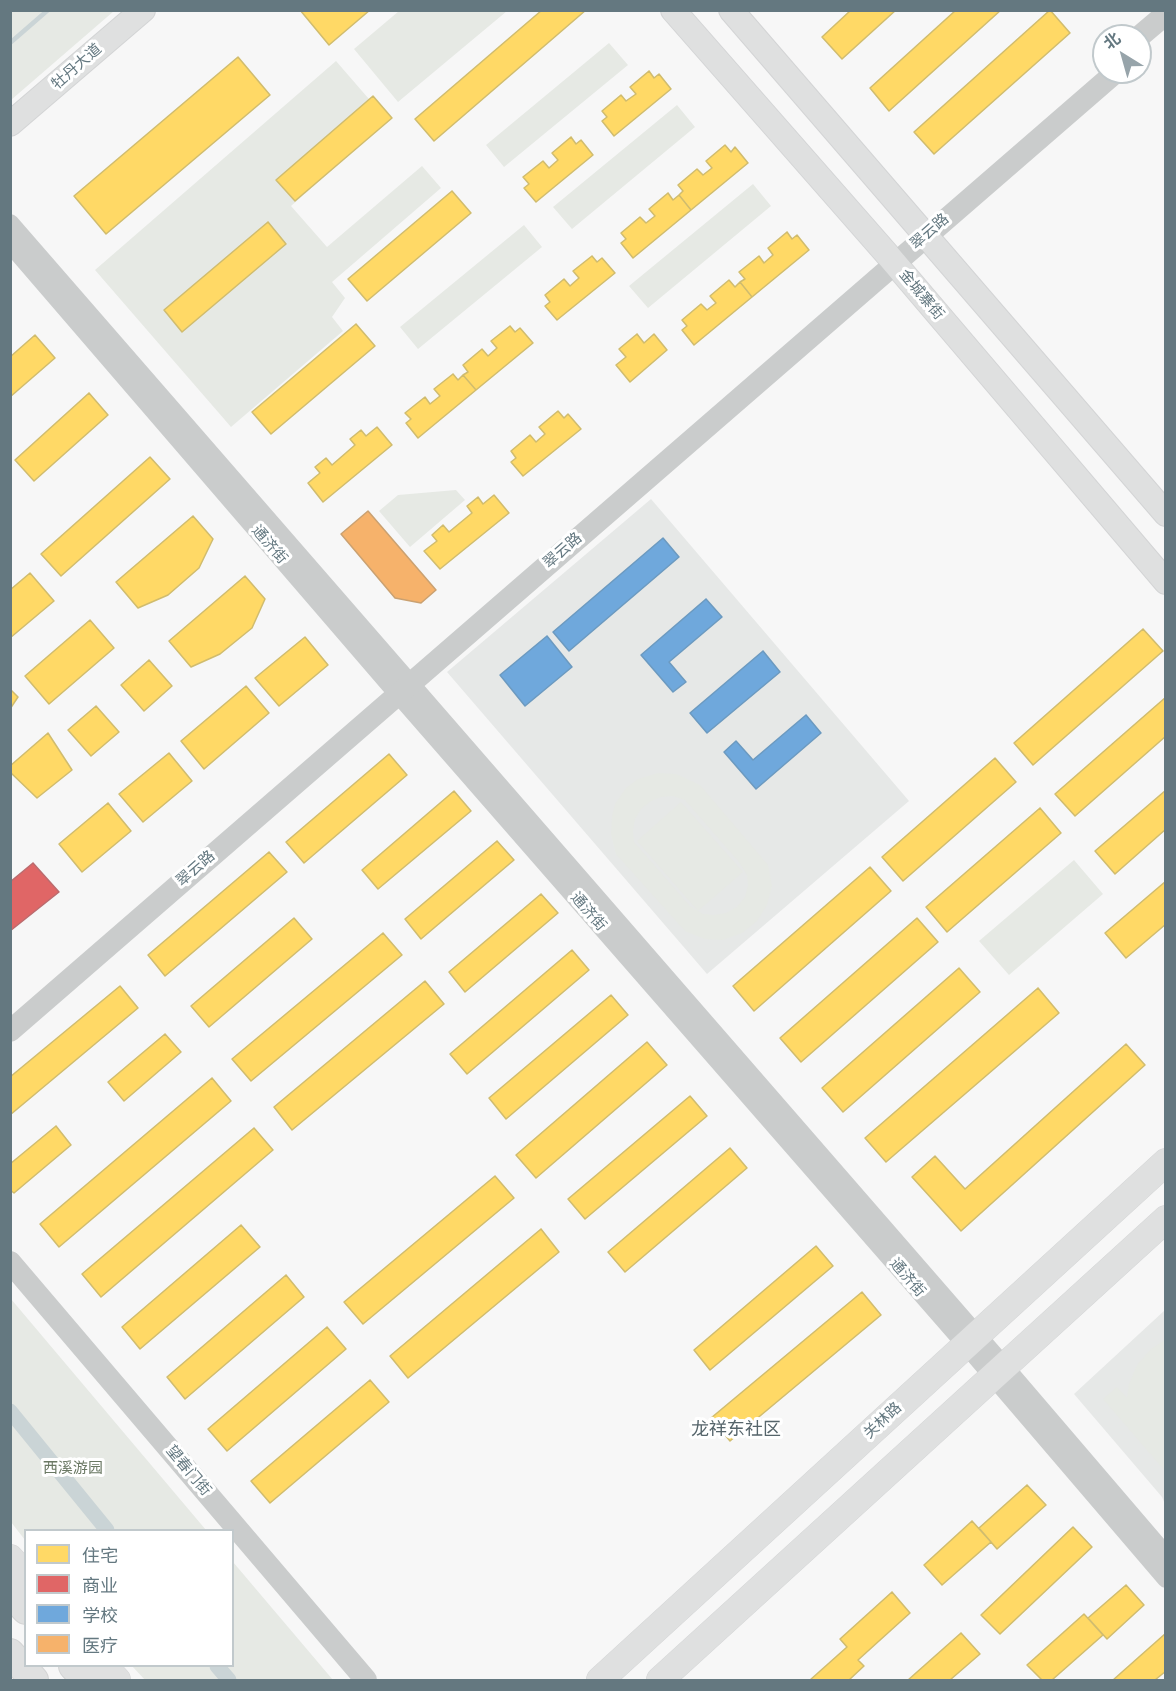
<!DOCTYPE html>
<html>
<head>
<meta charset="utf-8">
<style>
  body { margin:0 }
  #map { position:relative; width:1176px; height:1691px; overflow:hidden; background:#f7f7f7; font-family:"DM Sans","Noto Sans SC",sans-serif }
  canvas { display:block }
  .frame { position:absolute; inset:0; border:12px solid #647880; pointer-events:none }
  .legend { position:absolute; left:24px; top:1529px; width:210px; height:138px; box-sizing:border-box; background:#fff; border:2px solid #c1c9cc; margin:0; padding:8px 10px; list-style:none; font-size:18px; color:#647880 }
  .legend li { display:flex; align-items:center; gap:12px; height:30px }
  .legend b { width:30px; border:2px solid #c1c9cc }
  .north { position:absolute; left:1092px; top:24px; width:60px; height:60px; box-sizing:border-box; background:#fff; border:2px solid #c1c9cc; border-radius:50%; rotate:323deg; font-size:16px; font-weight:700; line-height:24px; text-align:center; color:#647880 }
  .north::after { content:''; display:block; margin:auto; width:21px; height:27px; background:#97a4aa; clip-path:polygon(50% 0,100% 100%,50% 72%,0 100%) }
</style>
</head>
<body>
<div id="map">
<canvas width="1176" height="1691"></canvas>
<div class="frame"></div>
<ul class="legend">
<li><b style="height:16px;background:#ffd966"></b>住宅</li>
<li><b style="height:16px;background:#e06666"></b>商业</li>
<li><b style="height:16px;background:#6fa8dc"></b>学校</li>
<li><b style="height:16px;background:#f6b26b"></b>医疗</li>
</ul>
<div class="north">北</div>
</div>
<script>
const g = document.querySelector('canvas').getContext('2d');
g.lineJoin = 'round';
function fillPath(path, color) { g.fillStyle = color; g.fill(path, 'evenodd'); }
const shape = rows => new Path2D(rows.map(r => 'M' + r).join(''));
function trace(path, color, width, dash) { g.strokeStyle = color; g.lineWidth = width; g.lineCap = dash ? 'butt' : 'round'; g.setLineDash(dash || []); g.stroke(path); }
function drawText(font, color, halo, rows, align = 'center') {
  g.font = font + ' "DM Sans","Noto Sans SC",sans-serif'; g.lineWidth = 6; g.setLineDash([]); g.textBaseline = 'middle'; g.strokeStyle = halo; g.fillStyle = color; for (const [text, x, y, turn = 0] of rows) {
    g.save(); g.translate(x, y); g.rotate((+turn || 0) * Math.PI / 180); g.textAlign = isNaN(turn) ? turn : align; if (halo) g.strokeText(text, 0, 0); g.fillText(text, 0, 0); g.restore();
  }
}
fillPath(shape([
  [651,499,909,801,707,974,447,672],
  [1165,1310,1165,1504,1162,1497,1074,1394]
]), '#e6e8e7');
fillPath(shape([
  [11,10,114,10,114,11,11,100],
  [399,11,399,10,507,11,398,102,354,49],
  [609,43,628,65,504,167,486,145],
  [336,61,388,121,291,206,327,247,422,166,441,188,332,282,345,298,332,317,343,331,231,427,95,270],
  [677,105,695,127,572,229,553,207],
  [753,184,771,206,648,308,629,286],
  [524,225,542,247,418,349,400,327],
  [456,490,465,500,410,547,379,511,398,495],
  [658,773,676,774,700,785,768,865,772,886,767,905,757,921,742,933,723,940,705,939,685,931,616,854,611,834,612,816,615,804,626,788,638,779],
  [673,796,685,800,739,862,747,875,748,885,745,897,737,907,726,913,714,915,703,914,698,911,743,872,681,802,637,841,698,911,690,906,634,842,633,831,635,819,641,809,651,801,661,797],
  [1074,860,1103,894,1009,975,979,941],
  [10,1299,11,1299,206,1530,26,1530,25,1540,11,1522],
  [1165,1340,1165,1471,1103,1399,1117,1387,1127,1398,1129,1384,1137,1365,1151,1349],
  [233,1562,333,1680,145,1680,132,1666,232,1666]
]), '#e6e9e4');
const homes = shape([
  [300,10,370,10,329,45,300,10],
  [542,10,586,10,434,141,415,119,542,10],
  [851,10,896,10,842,59,822,37,851,10],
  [956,10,1001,10,889,111,870,88,956,10],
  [1050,10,1070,33,934,154,914,132,1050,10],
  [238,57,270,95,106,234,74,196,238,57],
  [649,71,654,78,659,74,671,89,614,136,602,121,607,117,602,111,621,95,626,101,636,94,630,87,649,71],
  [373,96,392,118,295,201,276,180,373,96],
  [571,137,576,144,581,140,593,155,536,202,524,188,529,184,523,177,543,161,549,168,558,160,552,153,571,137],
  [725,145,731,152,735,147,748,163,691,210,679,195,683,191,678,185,697,169,703,175,712,168,706,161,725,145],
  [452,191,471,213,367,301,348,279,452,191],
  [668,193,673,200,679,195,691,210,633,258,621,243,626,239,621,233,640,217,646,223,655,216,649,209,668,193],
  [268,222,286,244,182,332,164,310,268,222],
  [787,232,792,239,797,235,809,250,752,297,740,282,745,279,739,272,759,256,764,263,773,255,768,248,787,232],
  [592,256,597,262,602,258,615,273,557,320,545,306,550,302,545,295,564,279,570,286,579,278,573,271,592,256],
  [729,280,735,287,740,282,752,297,694,345,682,330,687,326,682,320,701,304,707,310,716,303,710,296,729,280],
  [356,324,375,346,271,434,252,412,356,324],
  [510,326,515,332,520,328,533,343,476,390,463,375,468,372,463,365,482,349,488,356,497,348,491,341,510,326],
  [637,334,644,343,654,334,667,350,630,382,616,365,626,357,619,349,637,334],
  [35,335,55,358,10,397,10,357,35,335],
  [453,374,458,380,463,375,476,390,418,438,406,423,411,419,405,413,425,397,430,404,440,396,434,389,453,374],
  [89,393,108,415,34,481,15,460,89,393],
  [558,411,564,418,568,414,581,429,523,476,511,462,516,458,511,451,530,435,536,442,545,434,539,427,558,411],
  [377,427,392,445,323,502,308,483,320,473,315,467,326,458,332,465,355,445,350,439,361,430,366,436,377,427],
  [150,457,170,479,61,576,41,554,150,457],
  [494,495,509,513,440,569,424,551,437,541,432,535,443,525,449,532,472,513,467,506,478,497,483,504,494,495],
  [193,516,213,539,199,568,168,595,138,608,116,582,193,516],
  [30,573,54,601,10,638,10,590,30,573],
  [245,576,265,599,252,628,220,654,191,667,169,641,245,576],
  [90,620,114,648,49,704,25,676,90,620],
  [1143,629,1163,651,1033,765,1014,743,1143,629],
  [305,637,328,665,279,706,255,678,305,637],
  [149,660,172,686,144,711,121,685,149,660],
  [246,686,269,713,204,769,181,741,246,686],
  [10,689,18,697,10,709,10,689],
  [1166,697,1166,736,1075,816,1055,794,1166,697],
  [96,706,119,732,91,756,68,730,96,706],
  [48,733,72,770,37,798,10,772,10,766,48,733],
  [169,753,192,781,143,822,119,794,169,753],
  [389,754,407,775,304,863,286,842,389,754],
  [995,758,1016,782,903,881,882,857,995,758],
  [1166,790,1166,829,1115,874,1095,851,1166,790],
  [454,791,471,811,378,889,362,870,454,791],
  [108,803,131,831,82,872,59,844,108,803],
  [1040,808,1061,833,947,932,926,907,1040,808],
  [497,841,514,860,421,939,405,919,497,841],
  [269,852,287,872,165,976,148,955,269,852],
  [870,867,891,891,754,1011,733,986,870,867],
  [1166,881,1166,924,1126,958,1105,933,1166,881],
  [541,894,558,913,465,992,449,972,541,894],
  [294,918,312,939,209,1027,191,1006,294,918],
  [917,918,938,942,801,1062,780,1038,917,918],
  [383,933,402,955,251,1081,232,1059,383,933],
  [572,950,589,970,467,1074,450,1054,572,950],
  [959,968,980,992,843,1112,822,1088,959,968],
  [425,981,444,1004,292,1130,274,1107,425,981],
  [120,986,138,1008,10,1115,10,1077,120,986],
  [1038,988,1059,1013,886,1162,865,1138,1038,988],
  [611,995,628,1015,506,1119,489,1098,611,995],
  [165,1034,181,1052,124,1101,108,1082,165,1034],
  [647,1042,667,1065,536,1178,516,1155,647,1042],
  [1126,1044,1145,1065,961,1231,912,1177,935,1156,965,1189,1126,1044],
  [212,1078,231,1101,59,1247,40,1224,212,1078],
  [690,1096,707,1116,585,1219,568,1199,690,1096],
  [56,1126,71,1145,14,1193,10,1190,10,1164,56,1126],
  [254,1128,273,1150,101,1297,82,1274,254,1128],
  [730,1148,747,1168,625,1272,608,1252,730,1148],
  [495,1176,514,1198,363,1324,344,1302,495,1176],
  [241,1225,260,1247,140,1349,122,1327,241,1225],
  [541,1229,559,1252,408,1378,390,1356,541,1229],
  [816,1246,833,1266,710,1370,694,1350,816,1246],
  [286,1275,304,1297,185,1399,167,1377,286,1275],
  [862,1292,881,1315,730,1441,711,1418,862,1292],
  [327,1327,346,1349,227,1451,208,1429,327,1327],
  [370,1380,389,1402,270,1503,251,1481,370,1380],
  [1027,1485,1046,1505,997,1549,979,1528,1027,1485],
  [972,1521,991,1542,942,1585,924,1565,972,1521],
  [1073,1527,1092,1547,1000,1634,981,1615,1073,1527],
  [1126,1585,1144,1605,1107,1639,1088,1618,1126,1585],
  [892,1592,910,1613,858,1660,864,1666,849,1680,810,1680,847,1647,840,1639,892,1592],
  [1084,1614,1103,1635,1052,1680,1042,1680,1027,1665,1084,1614],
  [961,1633,980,1654,950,1680,908,1680,961,1633],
  [1166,1633,1166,1671,1155,1680,1113,1680,1166,1633]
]);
fillPath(homes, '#ffd966');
trace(homes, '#d0bc6e', 1.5);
const shops = shape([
  [33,863,59,892,10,931,10,882,33,863]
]);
fillPath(shops, '#e06666');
trace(shops, '#bb6b6e', 1.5);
const schools = shape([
  [663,538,679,557,569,651,553,632,663,538],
  [706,599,722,617,669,662,686,682,673,692,641,655,706,599],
  [547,636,572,667,525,706,500,675,547,636],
  [763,651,780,672,707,733,690,713,763,651],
  [806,715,821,733,756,789,724,752,736,741,753,760,806,715]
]);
fillPath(schools, '#6fa8dc');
trace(schools, '#6c9ac0', 1.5);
const health = shape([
  [368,511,436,590,421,603,395,598,341,534,368,511]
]);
fillPath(health, '#f6b26b');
trace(health, '#caa171', 1.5);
trace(shape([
  [10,43,48,10]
]), '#cad4d6', 4.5);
trace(shape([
  [10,1411,107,1530],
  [217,1666,229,1680]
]), '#cad4d6', 15);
const secondary = shape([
  [673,10,886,253,1166,582],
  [731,10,1166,514],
  [10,124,143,10]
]);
const primary = shape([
  [10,1558,26,1576],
  [104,1666,117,1680],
  [600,1680,1166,1162],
  [660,1680,1166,1219]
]);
const trunk = shape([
  [10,1593,26,1610],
  [10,1653,34,1680],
  [73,1666,86,1680]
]);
trace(secondary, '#d3d4d5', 26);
trace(primary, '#d3d4d5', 28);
trace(trunk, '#d3d4d4', 30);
trace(shape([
  [10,223,1004,1366,1166,1555],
  [10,244,388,683,966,1345,1166,1579]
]), '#cacccc', 18);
trace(shape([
  [1140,36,1166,14],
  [10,1031,1116,72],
  [10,1262,366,1680]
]), '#cacccc', 22);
trace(secondary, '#dfe0e0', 24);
trace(primary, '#dfe0e0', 27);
trace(trunk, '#dfe0e0', 28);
drawText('15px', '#647880', '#fff', [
  ["牡丹大道",77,67,-41],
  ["翠云路",930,232,-41],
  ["金城寨街",921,295,50],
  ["通济街",269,545,49],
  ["翠云路",563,551,-41],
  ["翠云路",196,869,-41],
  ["通济街",588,912,49],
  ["通济街",907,1278,49],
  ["关林路",883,1421,-43],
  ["望春门街",188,1471,50]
]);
drawText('15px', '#6a7863', '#fff', [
  ["西溪游园",73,1469]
]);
drawText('18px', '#56656b', '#fff', [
  ["龙祥东社区",736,1430]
]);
</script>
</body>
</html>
